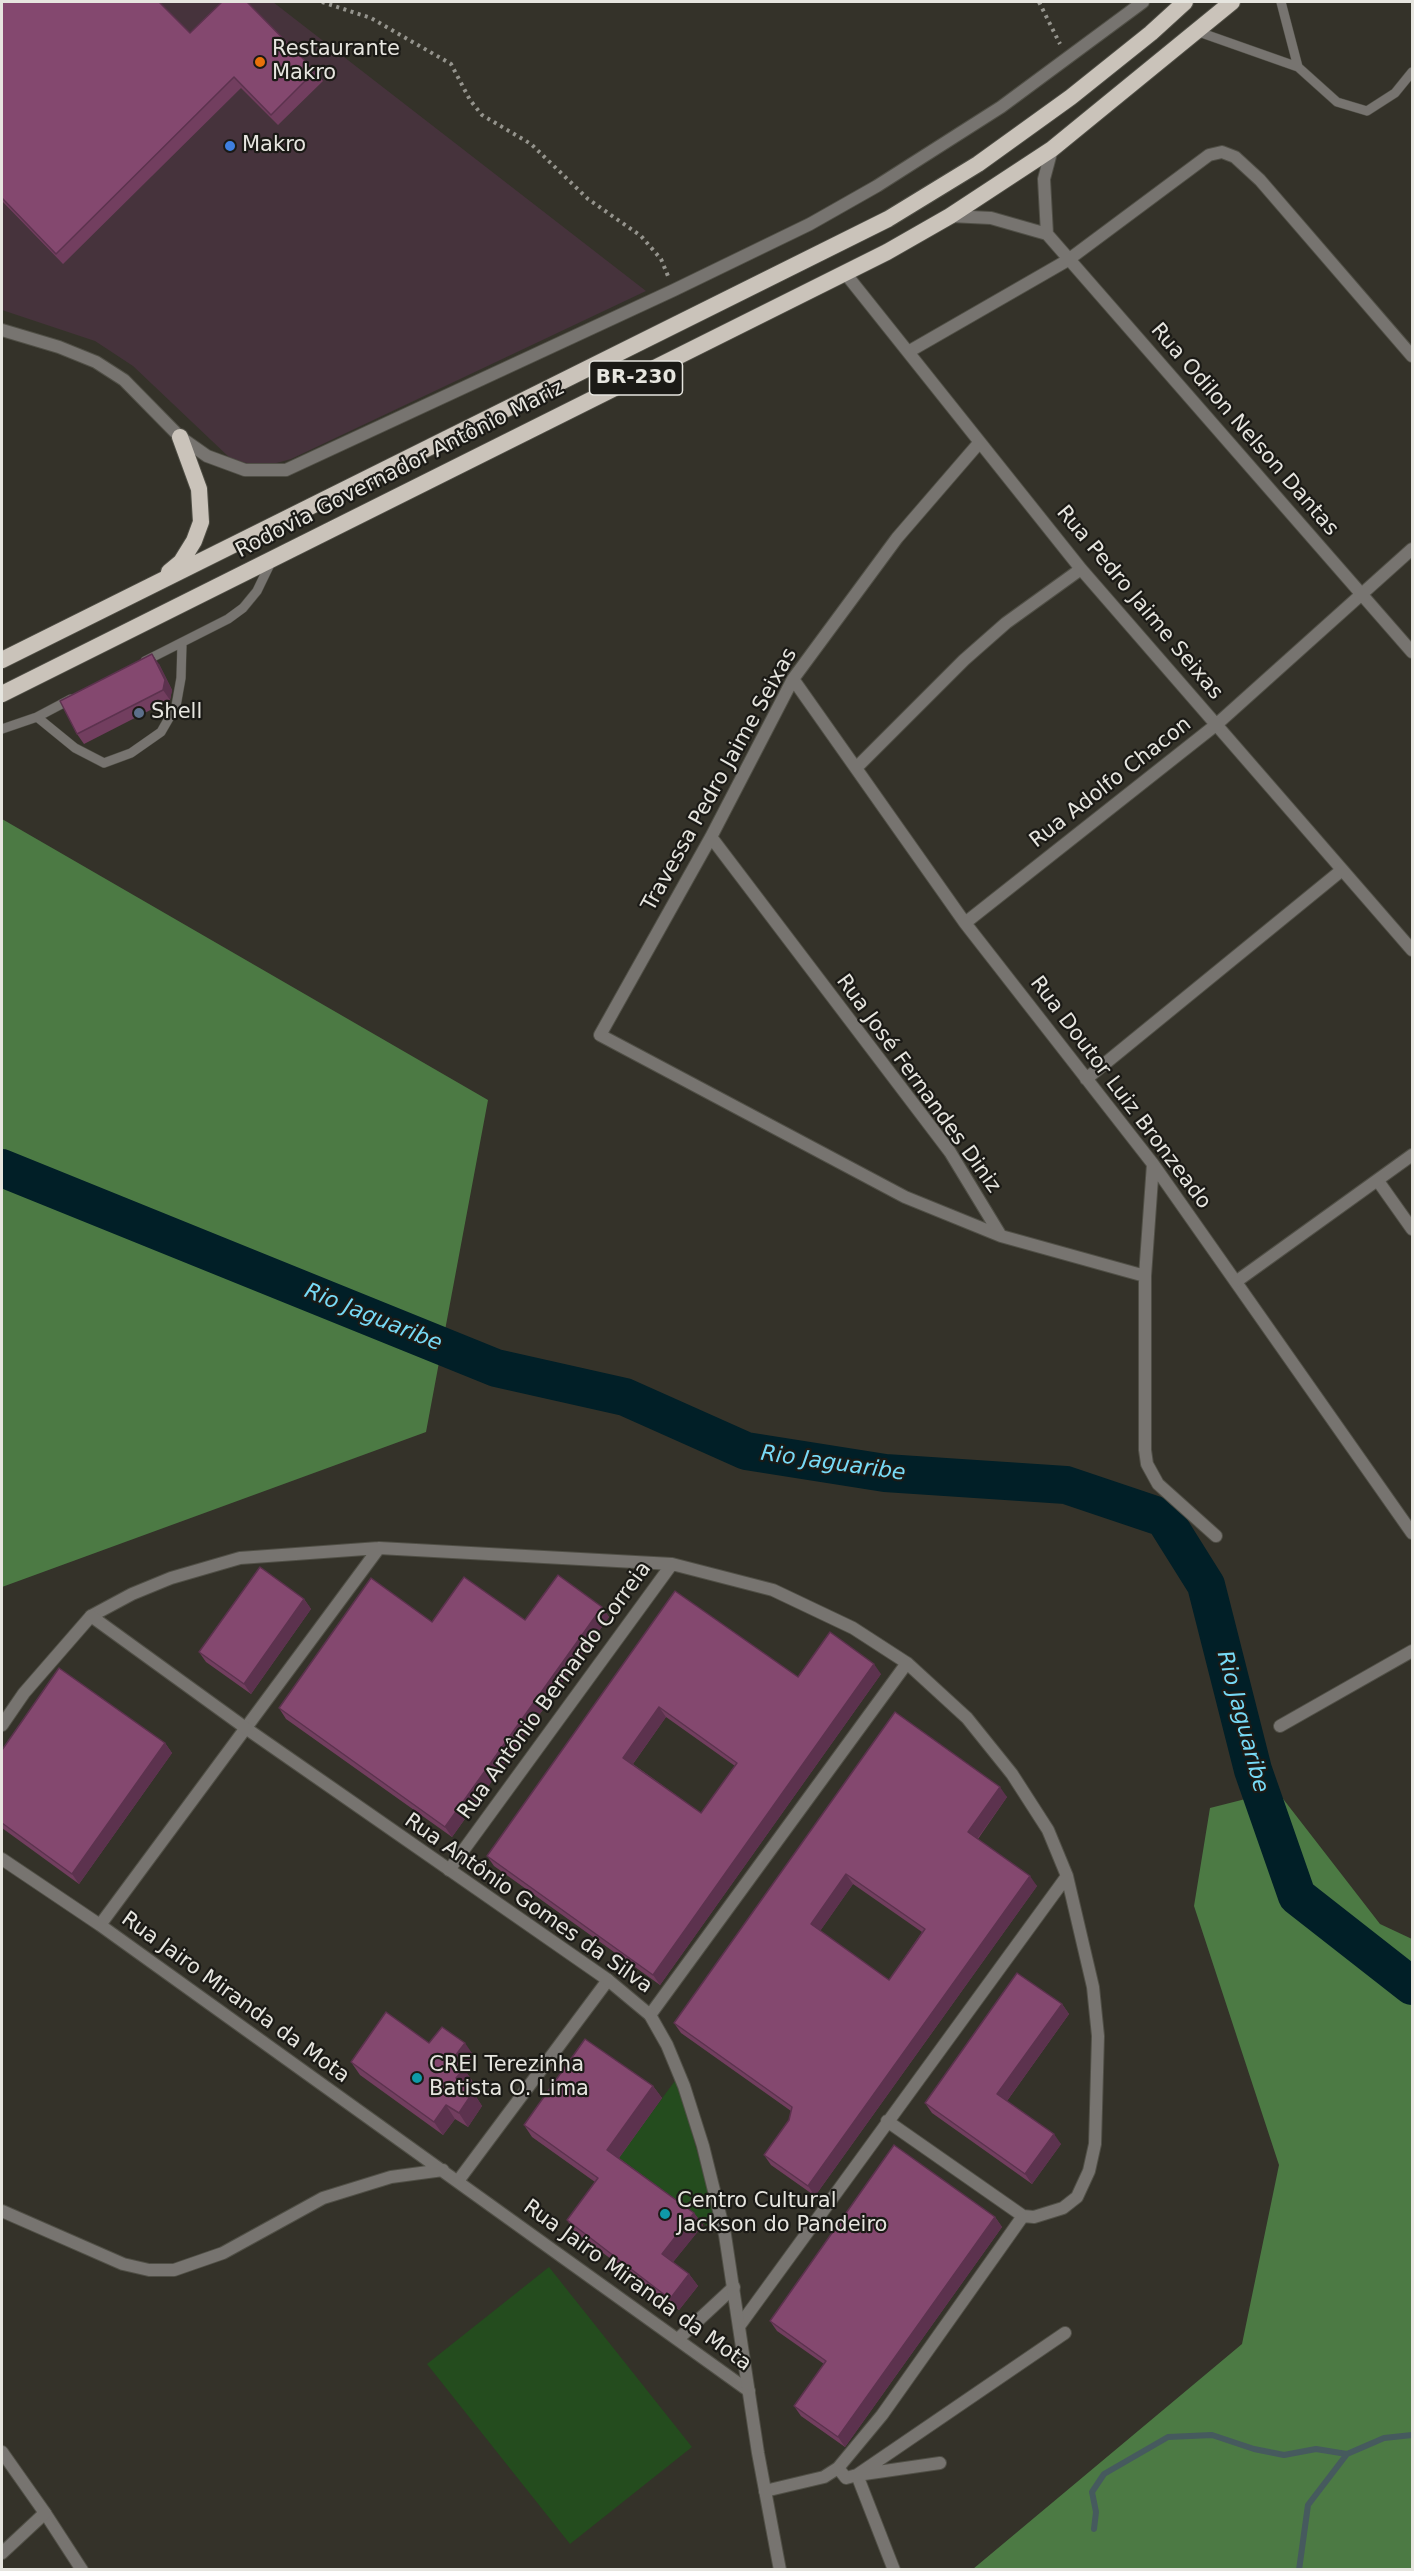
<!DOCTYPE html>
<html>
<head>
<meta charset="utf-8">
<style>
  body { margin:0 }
  #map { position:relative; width:1414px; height:2571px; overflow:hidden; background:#343229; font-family:"DejaVu Sans",sans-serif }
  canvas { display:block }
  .frame { position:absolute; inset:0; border:3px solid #e6e5df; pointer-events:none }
</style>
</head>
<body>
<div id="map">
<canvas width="1414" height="2571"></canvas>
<div class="frame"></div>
</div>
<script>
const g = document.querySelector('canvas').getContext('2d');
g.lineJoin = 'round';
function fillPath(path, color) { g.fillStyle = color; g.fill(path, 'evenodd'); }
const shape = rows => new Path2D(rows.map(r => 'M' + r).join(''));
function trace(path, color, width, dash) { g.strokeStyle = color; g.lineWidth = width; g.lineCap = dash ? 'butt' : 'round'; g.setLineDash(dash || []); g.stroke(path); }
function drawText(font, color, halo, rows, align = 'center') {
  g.font = font + ' "DejaVu Sans",sans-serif'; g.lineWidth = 4.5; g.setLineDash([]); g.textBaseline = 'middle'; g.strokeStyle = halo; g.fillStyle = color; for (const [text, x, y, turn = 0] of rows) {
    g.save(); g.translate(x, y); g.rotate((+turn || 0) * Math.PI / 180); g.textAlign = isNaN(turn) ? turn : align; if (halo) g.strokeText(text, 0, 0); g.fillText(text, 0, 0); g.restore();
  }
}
fillPath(shape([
  [2,2,273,2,646,291,291,459,262,467,231,459,133,366,95,341,2,310]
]), '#46333c');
fillPath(shape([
  [677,2078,720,2235,616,2161],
  [549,2267,692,2447,570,2544,427,2364]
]), '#244c1e');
fillPath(shape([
  [2,819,488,1100,426,1432,2,1587],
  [1277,1791,1380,1924,1412,1939,1412,2569,973,2569,1242,2344,1279,2165,1194,1906,1210,1808]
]), '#4c7a44');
trace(shape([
  [1094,2529,1096,2512,1092,2492,1104,2474,1168,2437,1212,2435,1254,2449,1284,2455,1316,2449,1347,2454],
  [1299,2570,1308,2505,1347,2454,1384,2438,1412,2435]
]), '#465a5e', 6);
trace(shape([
  [2,1168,496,1368,625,1397,746,1451,885,1473,1066,1485,1164,1518,1206,1585,1253,1770,1297,1896,1412,1986]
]), '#011f27', 38);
const service = shape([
  [1281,2,1298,67,1337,102,1367,111,1395,93,1412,72],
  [1196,31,1298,67],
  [145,661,228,619,243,608,257,591,272,560],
  [37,717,75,748,104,763,131,753,161,732,176,706,181,678,182,643],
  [2,729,37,717,71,699]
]);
const minor = shape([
  [1052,149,1044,179,1047,234,1412,652],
  [950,216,991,218,1047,234],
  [845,273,1081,569,1412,950],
  [908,352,1068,260,1209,155,1222,152,1235,157,1260,180,1412,356],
  [979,443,897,538,793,679,711,837,600,1035,905,1197,1001,1236,1145,1276],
  [793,679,965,923,1153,1164,1412,1533],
  [857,767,964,660,1006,623,1081,569],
  [711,837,950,1152,1001,1236],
  [965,923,1217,724,1412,549],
  [1086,1079,1342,870],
  [1153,1164,1145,1276,1145,1450,1147,1464,1158,1484,1216,1536],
  [1378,1181,1412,1229],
  [91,1616,132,1594,171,1578,240,1558,379,1548,672,1564,773,1590,853,1628,907,1663,967,1718,1012,1774,1048,1830,1067,1876,1093,1987,1098,2036,1095,2144,1089,2171,1077,2197,1063,2208,1034,2217,1023,2216,887,2121],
  [1280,1726,1412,1651],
  [2,1859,100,1925,749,2391],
  [449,1870,672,1564],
  [100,1925,379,1548],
  [650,2015,907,1663],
  [458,2181,608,1980],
  [2,2211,123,2264,149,2270,174,2270,223,2253,323,2198,391,2177,443,2170],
  [740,2325,1067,1876],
  [678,2339,734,2287],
  [838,2468,846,2478,857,2475,1065,2333],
  [765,2491,824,2477,838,2468,882,2415,1023,2216],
  [45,2513,82,2570],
  [894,2570,857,2475,940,2463]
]);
const tertiary = shape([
  [2,330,59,347,96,362,124,380,180,437,207,456,245,470,286,470,674,290,810,224,877,186,1001,107,1143,2],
  [1237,1281,1412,1155],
  [2,1725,24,1693,91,1616,247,1729,608,1980,650,2015,667,2045,684,2086,703,2146,725,2235,758,2453,780,2570],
  [2,2452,45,2513,2,2553]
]);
const trunk = shape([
  [169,572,181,562,194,541,201,522,199,489,180,437],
  [2,660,888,219,978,164,1071,97,1151,33,1185,2],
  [2,694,887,252,950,216,1052,149,1232,2]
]);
trace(service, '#504f46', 10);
trace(minor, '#504f46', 14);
trace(tertiary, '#504f46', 14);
trace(trunk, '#504f46', 18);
trace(shape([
  [322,2,371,18,451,64,470,100,482,115,531,144,588,199,641,236,661,259,668,276],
  [1039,2,1060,44]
]), '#95948d', 4, [3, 4.5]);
trace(service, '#777470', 9);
trace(minor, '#777470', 12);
trace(tertiary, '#777470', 12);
trace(trunk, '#cac3ba', 16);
fillPath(shape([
  [2,2,190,33,315,71,323,81,278,125,241,88,63,264,2,201],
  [159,664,172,690,170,700,84,744,77,734],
  [675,1591,798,1677,881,1674,660,1985,494,1866,487,1856],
  [666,1717,735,1766,701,1813,633,1764],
  [304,1599,311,1609,251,1694,206,1662,199,1652],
  [602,1607,609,1617,452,1837,286,1719,279,1708,432,1622,525,1620],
  [895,1712,1007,1797,978,1839,1037,1886,815,2196,771,2165,764,2155,789,2120,791,2111,681,2033,674,2023],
  [853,1884,922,1932,889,1980,820,1931],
  [165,1743,172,1753,79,1884,2,1828,2,1750],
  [1062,2004,1069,2014,1007,2101,1061,2144,1032,2184,932,2113,925,2103],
  [429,2043,474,2056,464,2069,473,2082,468,2088,473,2092,482,2106,468,2127,455,2119,443,2135,360,2075,351,2062],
  [653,2086,662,2098,619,2158,694,2213,703,2225,673,2262,689,2274,698,2286,679,2310,575,2232,567,2220,595,2182,532,2137,524,2125],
  [995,2217,1002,2227,845,2447,801,2416,794,2406,824,2364,777,2331,770,2321]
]), '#723e5f');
fillPath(shape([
  [152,654,159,664,172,690,170,700,163,690],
  [304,1599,311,1609,251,1694,244,1684],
  [602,1607,609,1617,452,1837,445,1827],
  [874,1664,881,1674,660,1985,653,1975],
  [659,1707,666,1717,630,1768,623,1758],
  [165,1743,172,1753,79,1884,72,1874],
  [1000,1787,1007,1797,975,1842,968,1832],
  [846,1874,853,1884,818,1934,811,1924],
  [1030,1876,1037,1886,815,2196,808,2186],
  [1062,2004,1069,2014,1004,2105,997,2094],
  [465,2043,474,2056,464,2069,473,2082,465,2092,456,2078,452,2060],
  [653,2086,662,2098,616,2162,607,2150],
  [473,2092,482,2106,468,2127,459,2113],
  [446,2105,455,2119,443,2135,434,2122],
  [1054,2134,1061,2144,1032,2184,1025,2174],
  [694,2213,703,2225,670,2266,662,2254],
  [995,2217,1002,2227,845,2447,838,2437],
  [689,2274,698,2286,679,2310,670,2299]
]), '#5c324e');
const building = shape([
  [2,2,159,2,190,33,222,2,247,2,315,71,271,115,234,77,56,254,2,198,2,2],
  [152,654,165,680,163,690,77,734,60,701,152,654],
  [260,1567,304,1599,244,1684,199,1652,260,1567],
  [558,1575,602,1607,445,1827,279,1708,371,1578,432,1622,464,1577,525,1620,558,1575],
  [675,1591,798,1677,830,1632,874,1664,653,1975,487,1856,675,1591],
  [659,1707,737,1763,701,1813,623,1758,659,1707],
  [59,1668,165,1743,72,1874,2,1823,2,1750,59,1668],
  [895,1712,1000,1787,968,1832,1030,1876,808,2186,764,2155,789,2120,792,2107,674,2023,895,1712],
  [846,1874,925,1929,889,1980,811,1924,846,1874],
  [1017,1973,1062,2004,997,2094,1054,2134,1025,2174,925,2103,1017,1973],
  [386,2012,429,2043,442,2027,465,2043,452,2060,464,2069,456,2078,473,2092,459,2113,446,2105,434,2122,351,2062,386,2012],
  [585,2039,653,2086,607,2150,694,2213,662,2254,689,2274,670,2299,567,2220,598,2178,524,2125,585,2039],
  [894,2145,995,2217,838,2437,794,2406,826,2361,770,2321,894,2145]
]);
fillPath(building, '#84486f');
trace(building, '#5c324e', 1.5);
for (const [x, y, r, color] of [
  [260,62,6,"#e8710a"],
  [230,146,6,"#3f7fe0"],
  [139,713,6,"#5c6f8a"],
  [417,2078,6,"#0f9aa8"],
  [665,2214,6,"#0f9aa8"]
]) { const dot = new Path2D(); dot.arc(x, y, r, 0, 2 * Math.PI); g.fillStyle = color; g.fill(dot); trace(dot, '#1b1a16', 2); }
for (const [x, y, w] of [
  [636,378,93]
]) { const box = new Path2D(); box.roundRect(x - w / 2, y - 17, w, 34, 4.5); g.fillStyle = '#1b1a16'; g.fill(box); trace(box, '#e6e5df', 1.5); }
drawText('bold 20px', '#e6e5df', null, [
  ["BR-230",636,378]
]);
drawText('21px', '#e6e5df', '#1b1a16', [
  ["Restaurante",272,50],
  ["Makro",272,74],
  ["Makro",242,146],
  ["Shell",151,713],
  ["CREI Terezinha",429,2066],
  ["Batista O. Lima",429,2090],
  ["Centro Cultural",677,2202],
  ["Jackson do Pandeiro",677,2226]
], 'left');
drawText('21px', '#e6e5df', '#1b1a16', [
  ["Rua Odilon Nelson Dantas",1244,430,49],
  ["Rodovia Governador Antônio Mariz",400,470,-27],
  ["Rua Pedro Jaime Seixas",1139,603,50],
  ["Travessa Pedro Jaime Seixas",720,780,-61],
  ["Rua Adolfo Chacon",1111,783,-38],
  ["Rua José Fernandes Diniz",918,1084,54],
  ["Rua Doutor Luiz Bronzeado",1120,1093,53],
  ["Rua Antônio Bernardo Correia",555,1691,-54],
  ["Rua Antônio Gomes da Silva",528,1904,35],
  ["Rua Jairo Miranda da Mota",235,1998,36],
  ["Rua Jairo Miranda da Mota",637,2286,36]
]);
drawText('italic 22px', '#77daf6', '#1b1a16', [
  ["Rio Jaguaribe",373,1318,22],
  ["Rio Jaguaribe",833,1464,8],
  ["Rio Jaguaribe",1242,1722,75]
]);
</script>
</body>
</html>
